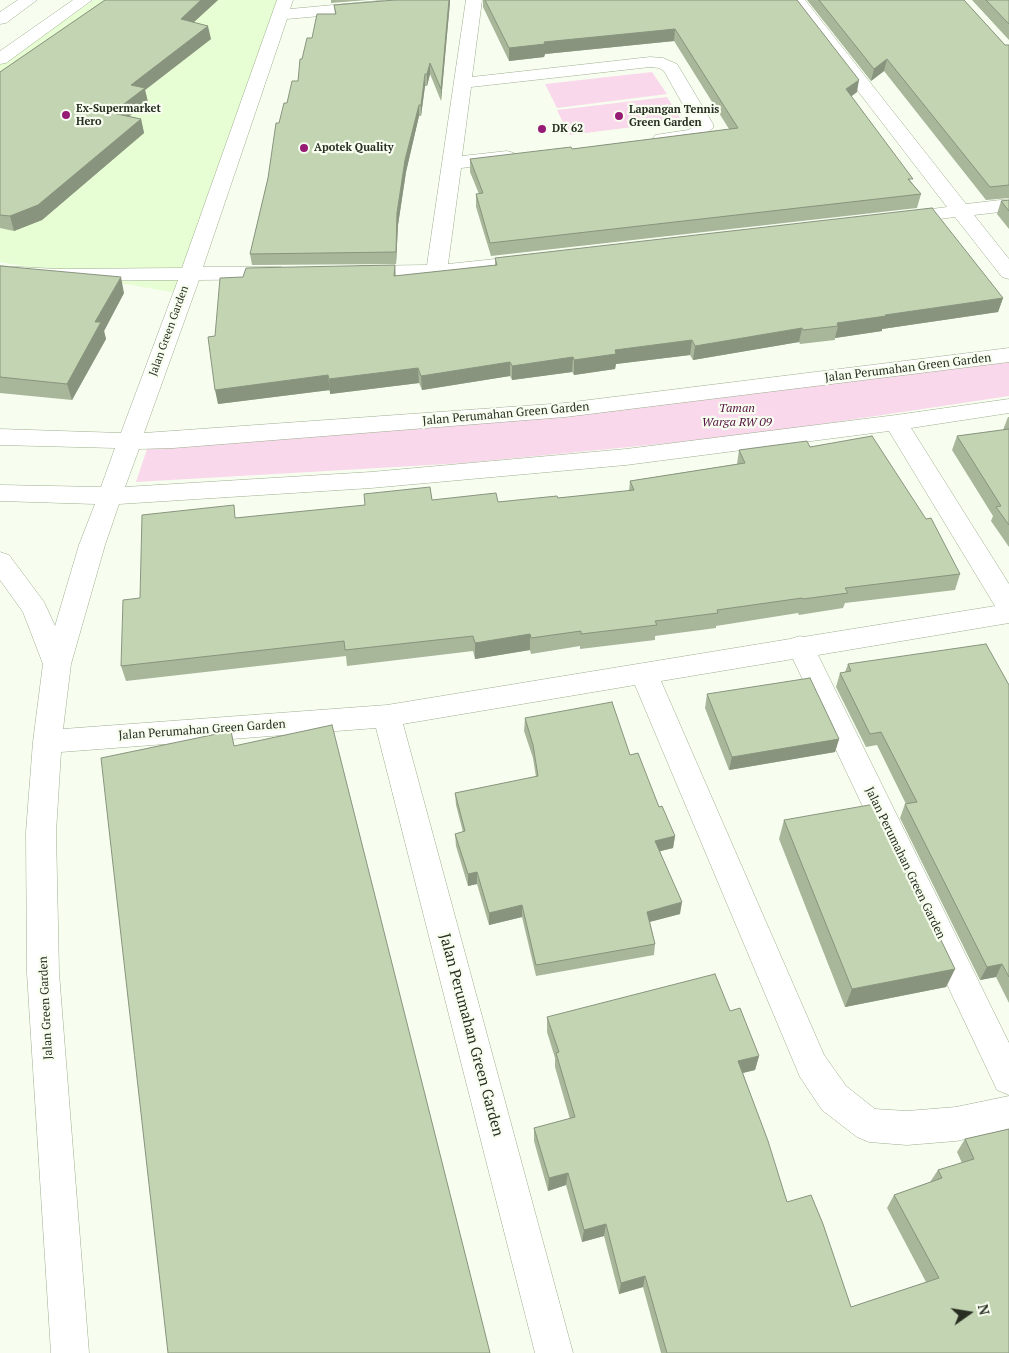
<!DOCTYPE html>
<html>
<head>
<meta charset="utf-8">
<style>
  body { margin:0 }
  #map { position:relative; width:1009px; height:1353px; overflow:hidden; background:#f7fef0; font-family:"PT Serif",serif }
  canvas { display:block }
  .north { position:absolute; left:944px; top:1288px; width:50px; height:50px; -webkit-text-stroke:4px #f7fef0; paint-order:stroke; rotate:77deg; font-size:14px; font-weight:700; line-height:20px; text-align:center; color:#282f22 }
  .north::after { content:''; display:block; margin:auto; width:18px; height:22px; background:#282f22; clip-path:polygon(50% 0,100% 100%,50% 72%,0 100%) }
</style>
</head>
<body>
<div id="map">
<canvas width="1009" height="1353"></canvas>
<div class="north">N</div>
</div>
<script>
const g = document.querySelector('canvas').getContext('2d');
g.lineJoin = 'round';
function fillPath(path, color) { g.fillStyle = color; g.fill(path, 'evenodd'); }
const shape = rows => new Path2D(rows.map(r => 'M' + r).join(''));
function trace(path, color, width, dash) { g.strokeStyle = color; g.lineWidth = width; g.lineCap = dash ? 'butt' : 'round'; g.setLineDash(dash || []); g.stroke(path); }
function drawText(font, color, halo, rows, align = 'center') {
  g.font = font + ' "PT Serif",serif'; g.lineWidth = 4.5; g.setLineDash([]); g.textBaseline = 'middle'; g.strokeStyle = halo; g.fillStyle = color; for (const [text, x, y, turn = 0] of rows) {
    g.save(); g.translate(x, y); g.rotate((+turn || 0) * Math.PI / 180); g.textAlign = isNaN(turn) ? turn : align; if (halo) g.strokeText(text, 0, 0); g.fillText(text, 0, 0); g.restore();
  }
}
fillPath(shape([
  [94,0,279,0,188,295,0,262,0,64]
]), '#e7fdd3');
fillPath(shape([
  [652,72,667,94,557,108,545,84],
  [667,97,682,121,569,135,557,110],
  [1009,361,1009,396,743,436,465,463,136,482,149,443,500,422]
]), '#f9d8eb');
const street = shape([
  [18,0,37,0,6,23,0,24,0,12,18,0],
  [73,0,92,0,6,63,0,64,0,51,73,0],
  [277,0,293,0,290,9,388,0,449,0,447,3,441,5,287,19,203,267,281,267,288,269,291,273,288,277,281,279,199,280,144,433,565,403,1009,348,1009,362,565,417,173,448,139,449,125,487,371,472,626,449,896,415,1009,399,1009,413,911,428,1009,584,1009,623,818,655,1009,1043,1009,1095,997,1090,793,659,661,681,824,1055,846,1086,875,1109,907,1111,956,1107,1009,1096,1009,1130,956,1141,907,1145,869,1142,857,1137,822,1110,800,1077,635,685,403,724,573,1353,535,1353,376,728,61,752,56,832,59,973,89,1353,51,1353,27,973,26,832,33,742,43,664,23,612,0,580,0,552,9,555,44,602,55,626,79,545,95,504,0,501,0,485,101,487,115,448,0,445,0,429,121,433,178,280,57,281,0,278,0,266,57,269,182,268,277,0],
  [889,431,995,606,803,637,800,636,790,639,387,705,63,729,71,664,105,545,119,504,371,488,626,465,889,431],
  [466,0,482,0,472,77,650,57,663,58,677,64,713,124,713,128,700,139,662,145,655,143,653,139,655,135,688,130,695,126,664,71,659,68,650,67,471,87,462,156,507,151,514,153,516,157,514,161,507,163,461,168,448,264,533,255,540,257,543,261,540,265,533,267,437,277,359,278,352,276,349,272,352,268,359,266,427,265,466,0],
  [788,0,805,0,966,204,1009,199,1009,211,974,215,1009,259,1009,279,1002,277,955,217,901,224,894,222,891,218,894,214,947,207,788,0]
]);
trace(street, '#9eaf8e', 1);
fillPath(street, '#fff');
fillPath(shape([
  [105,0,218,0,194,22,211,39,145,90,148,102,129,116,141,119,144,133,42,220,14,231,0,228,0,72],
  [331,0,368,0,331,3],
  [483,0,797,0,857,92,851,96,912,183,921,194,917,208,491,256,476,207,476,194,479,194,470,172,470,159,572,149,729,129,674,41,545,54,544,57,509,61,483,7],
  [807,0,964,0,1005,45,1009,45,1009,198,986,200,884,71,871,81],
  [972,0,1009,0,1009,40],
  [450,2,441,101,430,74,427,86,425,86,421,116,419,116,406,172,398,225,396,264,252,265,250,254,268,178,279,123,287,103,298,81,302,59,312,38,335,14,334,5],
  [1009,200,1009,229,997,214,1001,201],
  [495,258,1003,298,998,312,882,329,882,331,835,338,835,340,800,344,799,342,693,360,690,355,616,364,615,369,574,375,572,372,512,380,510,376,422,390,419,383,330,394,330,390,218,404,215,336,243,277,395,265,396,276,495,265],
  [0,266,124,293,104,331,106,339,72,400,0,393],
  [1008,417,1009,417,1009,547,991,521,993,516,952,450,957,436,1003,430],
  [810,447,960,574,955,590,845,603,843,608,799,615,798,613,716,626,716,628,655,636,655,640,580,649,580,646,531,654,530,650,475,659,473,651,347,666,346,656,126,681,121,666,140,598,237,518,432,500,498,502,558,498,629,491,630,481,737,464,739,450],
  [848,664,1009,685,1009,1003,996,977,980,980,900,818,905,804,906,804,877,745,866,747,836,687,840,673,845,672],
  [707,694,839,739,835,752,729,770,705,708],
  [525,718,630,755,675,836,673,848,660,851,680,914,650,922,655,944,654,955,536,976,522,917,489,925,477,884,468,886,456,846,455,834,463,832,456,805,455,793,536,777,533,758,524,731],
  [784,820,955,969,946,987,845,1007,779,839],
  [730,1011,759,1056,755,1070,743,1073,787,1202,851,1307,926,1282,887,1208,894,1195,930,1182,938,1170,962,1163,957,1152,965,1139,1009,1129,1009,1353,661,1353,643,1287,619,1294,604,1236,582,1242,566,1185,548,1191,534,1141,534,1128,570,1119,555,1067,555,1058,547,1032,547,1017]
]), '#a8b69a');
fillPath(shape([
  [201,0,218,0,183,32,181,19],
  [449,0,450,0,450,2,441,101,441,89],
  [208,26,211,39,145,90,148,102,115,127,112,113,131,85],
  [675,29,674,41,545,54,544,57,509,61,509,48,544,42],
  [887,59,884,71,871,81,874,69],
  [430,63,430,74,427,86,427,74],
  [425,74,425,86,421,116,421,105],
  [859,80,857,92,844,102,846,89],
  [419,105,419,116,406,172,398,225,396,264,396,252,397,213,405,160],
  [141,119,144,133,42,220,14,231,10,216],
  [121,277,124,293,104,331,106,339,72,400,67,384,95,322],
  [1003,298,998,312,882,329,882,331,835,338,838,326,837,323,885,315],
  [802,328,799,342,693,360,695,346],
  [692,340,690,355,616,364,615,369,574,375,574,360,615,350],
  [573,357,572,372,512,380,512,366],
  [510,362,510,376,422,390,421,376],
  [418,368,419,383,330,394,329,379],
  [328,375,330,390,218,404,215,390],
  [530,634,530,650,475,659,475,643],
  [839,739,835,752,729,770,732,757],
  [675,836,673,848,653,853,655,841],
  [477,872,477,884,468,886,468,874],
  [682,902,680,914,645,923,647,912],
  [522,905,522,917,489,925,489,913],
  [1002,964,996,977,980,980,987,967],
  [955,969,946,987,845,1007,852,989],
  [759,1056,755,1070,734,1075,738,1061],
  [568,1173,566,1185,548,1191,549,1178],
  [606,1224,604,1236,582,1242,584,1230],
  [645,1276,643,1287,619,1294,621,1283]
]), '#88947d');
const building = shape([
  [105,0,201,0,181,19,208,26,131,85,145,88,112,113,141,119,38,205,10,216,0,215,0,72,105,0],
  [395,0,449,0,441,89,430,63,427,74,425,74,421,105,419,105,405,160,397,213,396,252,250,254,268,178,276,123,279,123,284,103,287,103,292,81,298,81,300,59,302,59,307,38,312,38,317,14,336,14,334,5,395,0],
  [485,0,797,0,859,80,846,89,913,179,908,179,921,194,490,243,476,194,483,193,470,159,571,147,572,149,738,128,675,29,544,42,545,44,509,48,485,0],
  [819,0,964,0,1005,45,1009,45,1009,185,990,187,887,59,874,69,819,0],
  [986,0,1009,0,1009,24,986,0],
  [1009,200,1009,211,1001,201,1009,200],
  [932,208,1003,298,885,315,886,316,837,323,838,326,803,330,802,328,695,346,692,340,615,350,616,354,574,360,573,357,512,366,510,362,421,376,418,368,329,379,328,375,215,390,208,337,215,336,220,278,243,277,246,268,395,265,394,276,497,265,495,258,932,208],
  [0,266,121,277,95,322,101,322,67,384,0,377,0,266],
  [1009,429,1009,525,996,507,1001,506,957,436,1009,429],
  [872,436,926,519,931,518,960,574,845,588,848,593,803,599,802,598,717,610,718,613,655,621,657,625,581,634,581,631,531,638,530,634,475,643,473,636,345,650,344,641,121,666,123,600,140,598,142,515,234,505,235,518,365,505,364,494,430,487,432,500,496,493,498,502,557,496,558,498,634,490,630,481,745,463,739,450,807,441,810,447,872,436],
  [986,644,1009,685,1009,977,1002,964,987,967,905,804,917,802,881,732,870,734,840,673,851,671,848,664,986,644],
  [810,678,839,739,732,757,707,694,810,678],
  [612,702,630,755,638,753,659,807,662,806,675,836,655,841,682,902,647,912,655,944,536,965,522,905,489,913,477,872,468,874,455,834,465,831,455,793,538,776,533,745,525,718,612,702],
  [332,725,490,1353,168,1353,101,758,231,731,234,746,332,725],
  [875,804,955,969,852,989,784,820,875,804],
  [715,974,730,1011,740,1008,759,1056,738,1061,768,1141,787,1202,811,1195,823,1224,851,1307,939,1278,894,1195,942,1178,938,1170,974,1159,965,1139,1009,1129,1009,1353,667,1353,645,1276,621,1283,606,1224,584,1230,568,1173,549,1178,534,1128,575,1117,556,1053,559,1052,547,1017,715,974]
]);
fillPath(building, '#c3d4b3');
trace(building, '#88947d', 1);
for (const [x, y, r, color] of [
  [66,115,5,"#961b74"],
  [619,116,5,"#961b74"],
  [542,129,5,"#961b74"],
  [304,148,5,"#961b74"]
]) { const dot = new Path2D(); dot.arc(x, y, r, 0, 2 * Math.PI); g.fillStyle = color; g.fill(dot); trace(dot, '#f7fef0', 2); }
drawText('bold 11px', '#282f22', '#f7fef0', [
  ["Ex-Supermarket",76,109],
  ["Hero",76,122],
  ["Lapangan Tennis",629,110],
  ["Green Garden",629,123],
  ["DK 62",552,129],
  ["Apotek Quality",314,148]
], 'left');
drawText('11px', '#282f22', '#f7fef0', [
  ["Jalan Green Garden",169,331,-70]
]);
drawText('12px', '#282f22', '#f7fef0', [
  ["Jalan Perumahan Green Garden",908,368,-7],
  ["Jalan Perumahan Green Garden",506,414,-5],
  ["Jalan Perumahan Green Garden",202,730,-4],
  ["Jalan Perumahan Green Garden",905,863,64],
  ["Jalan Green Garden",46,1008,-93]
]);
drawText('italic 12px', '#561242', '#f7fef0', [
  ["Taman",737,409],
  ["Warga RW 09",737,423]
]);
drawText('15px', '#282f22', '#f7fef0', [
  ["Jalan Perumahan Green Garden",471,1035,75]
]);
</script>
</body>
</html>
